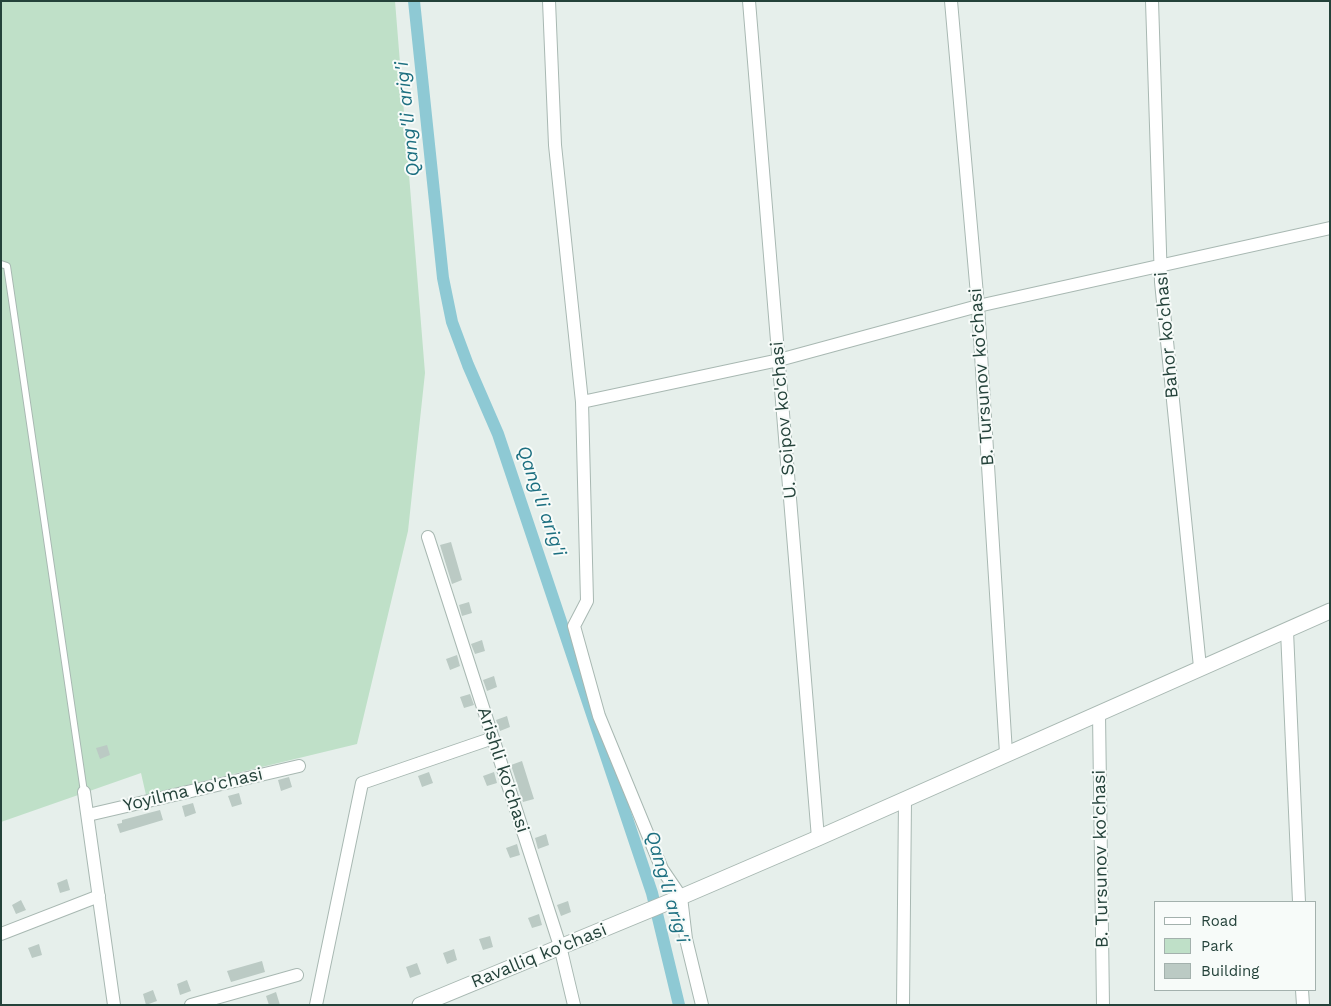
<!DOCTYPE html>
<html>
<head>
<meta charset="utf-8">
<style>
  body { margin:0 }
  #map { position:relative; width:1331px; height:1006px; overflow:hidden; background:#e6efeb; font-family:"Work Sans",sans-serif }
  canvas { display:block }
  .frame { position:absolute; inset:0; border:2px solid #24423a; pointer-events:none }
  .legend { position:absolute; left:1154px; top:901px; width:162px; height:90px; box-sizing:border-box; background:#f7fbf9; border:1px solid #a3b1ad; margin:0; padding:6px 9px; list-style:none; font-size:15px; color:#24423a }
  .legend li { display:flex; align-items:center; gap:10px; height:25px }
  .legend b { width:25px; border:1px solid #a3b1ad }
</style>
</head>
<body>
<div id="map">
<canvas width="1331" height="1006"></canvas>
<div class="frame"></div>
<ul class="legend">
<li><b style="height:6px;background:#fff"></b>Road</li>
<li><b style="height:14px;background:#bfe0c8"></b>Park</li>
<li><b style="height:14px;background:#bbcac4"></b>Building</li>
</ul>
</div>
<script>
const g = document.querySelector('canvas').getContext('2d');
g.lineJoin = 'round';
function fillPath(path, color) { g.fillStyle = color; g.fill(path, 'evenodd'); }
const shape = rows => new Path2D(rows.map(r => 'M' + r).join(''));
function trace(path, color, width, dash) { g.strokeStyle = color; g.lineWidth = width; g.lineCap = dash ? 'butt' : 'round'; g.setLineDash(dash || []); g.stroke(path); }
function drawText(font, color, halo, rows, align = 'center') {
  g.font = font + ' "Work Sans",sans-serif'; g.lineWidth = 4; g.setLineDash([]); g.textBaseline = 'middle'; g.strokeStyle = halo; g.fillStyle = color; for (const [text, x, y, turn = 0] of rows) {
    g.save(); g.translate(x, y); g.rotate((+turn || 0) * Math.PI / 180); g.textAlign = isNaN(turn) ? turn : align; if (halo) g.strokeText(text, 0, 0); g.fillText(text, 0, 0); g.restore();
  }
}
fillPath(shape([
  [1,1,395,1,425,373,408,531,357,744,146,795,141,773,1,822]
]), '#bfe0c8');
trace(shape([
  [414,1,443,278,452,322,468,365,498,434,652,893,679,1005]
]), '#8ec9d4', 12);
fillPath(shape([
  [451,542,462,580,452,584,440,545],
  [469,602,472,613,462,616,459,605],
  [482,640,485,651,475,654,471,644],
  [457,655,460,666,450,670,446,659],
  [494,676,497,687,487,691,483,680],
  [470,694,474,705,464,708,460,697],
  [507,716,510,727,500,731,496,720],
  [107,745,110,755,100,759,96,748],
  [522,761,534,799,523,802,511,765],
  [429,772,433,783,422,787,418,776],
  [494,772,497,783,487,786,483,776],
  [289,777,292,787,281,791,278,780],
  [239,793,242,804,232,807,228,796],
  [193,803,196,813,185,817,182,806],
  [160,810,163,820,120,833,117,824,122,823,122,820],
  [546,834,549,845,538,849,535,838],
  [517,844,520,855,510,858,506,848],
  [67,879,70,890,60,893,57,883],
  [21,900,26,910,16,914,12,905],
  [568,901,571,912,561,916,557,905],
  [539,914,542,925,532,928,528,918],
  [490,936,493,947,483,950,479,939],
  [39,944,42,955,32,958,28,948],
  [454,949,457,960,447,964,443,953],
  [262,961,265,972,231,982,227,971],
  [417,963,421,974,410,978,406,967],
  [187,980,191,991,180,995,177,984],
  [153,990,157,1001,146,1005,143,994],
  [276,992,280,1005,269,1005,266,996]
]), '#bbcac4');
const service = shape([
  [1,264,7,266,84,792]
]);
const minor = shape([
  [549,1,555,145,582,402,779,360,978,306,1330,228],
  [749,1,818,838],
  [951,1,978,306,1006,753],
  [1152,1,1161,282,1200,667],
  [582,402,587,601,574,626,599,716,662,869,681,897,686,939,702,1005],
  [428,537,560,946,574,1005],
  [1287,631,1299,902],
  [1099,714,1103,1005],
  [84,792,114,1005],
  [88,815,299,766],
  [1,934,99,896],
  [1302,990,1303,1005],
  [191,1005,297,975],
  [316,1005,362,783,493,738],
  [903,1005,905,800]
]);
const tertiary = shape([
  [420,1005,681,897,818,838,1330,611]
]);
trace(service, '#a8b8b2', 8);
trace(minor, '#a8b8b2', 14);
trace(tertiary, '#a8b8b2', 17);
trace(service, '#fff', 6);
trace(minor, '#fff', 12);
trace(tertiary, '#fff', 15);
drawText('18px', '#24423a', '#f7fbf9', [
  ["Bahor ko'chasi",1167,335,-95],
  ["B. Tursunov ko'chasi",982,377,-94],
  ["U. Soipov ko'chasi",784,420,-95],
  ["Arishli ko'chasi",503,770,72],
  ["Yoyilma ko'chasi",193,790,-13],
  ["B. Tursunov ko'chasi",1101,859,-91],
  ["Ravalliq ko'chasi",539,956,-22]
]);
drawText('italic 19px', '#1c6f80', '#f7fbf9', [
  ["Qang'li arig'i",408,119,-96],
  ["Qang'li arig'i",541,501,71],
  ["Qang'li arig'i",667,887,74]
]);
</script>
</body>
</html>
